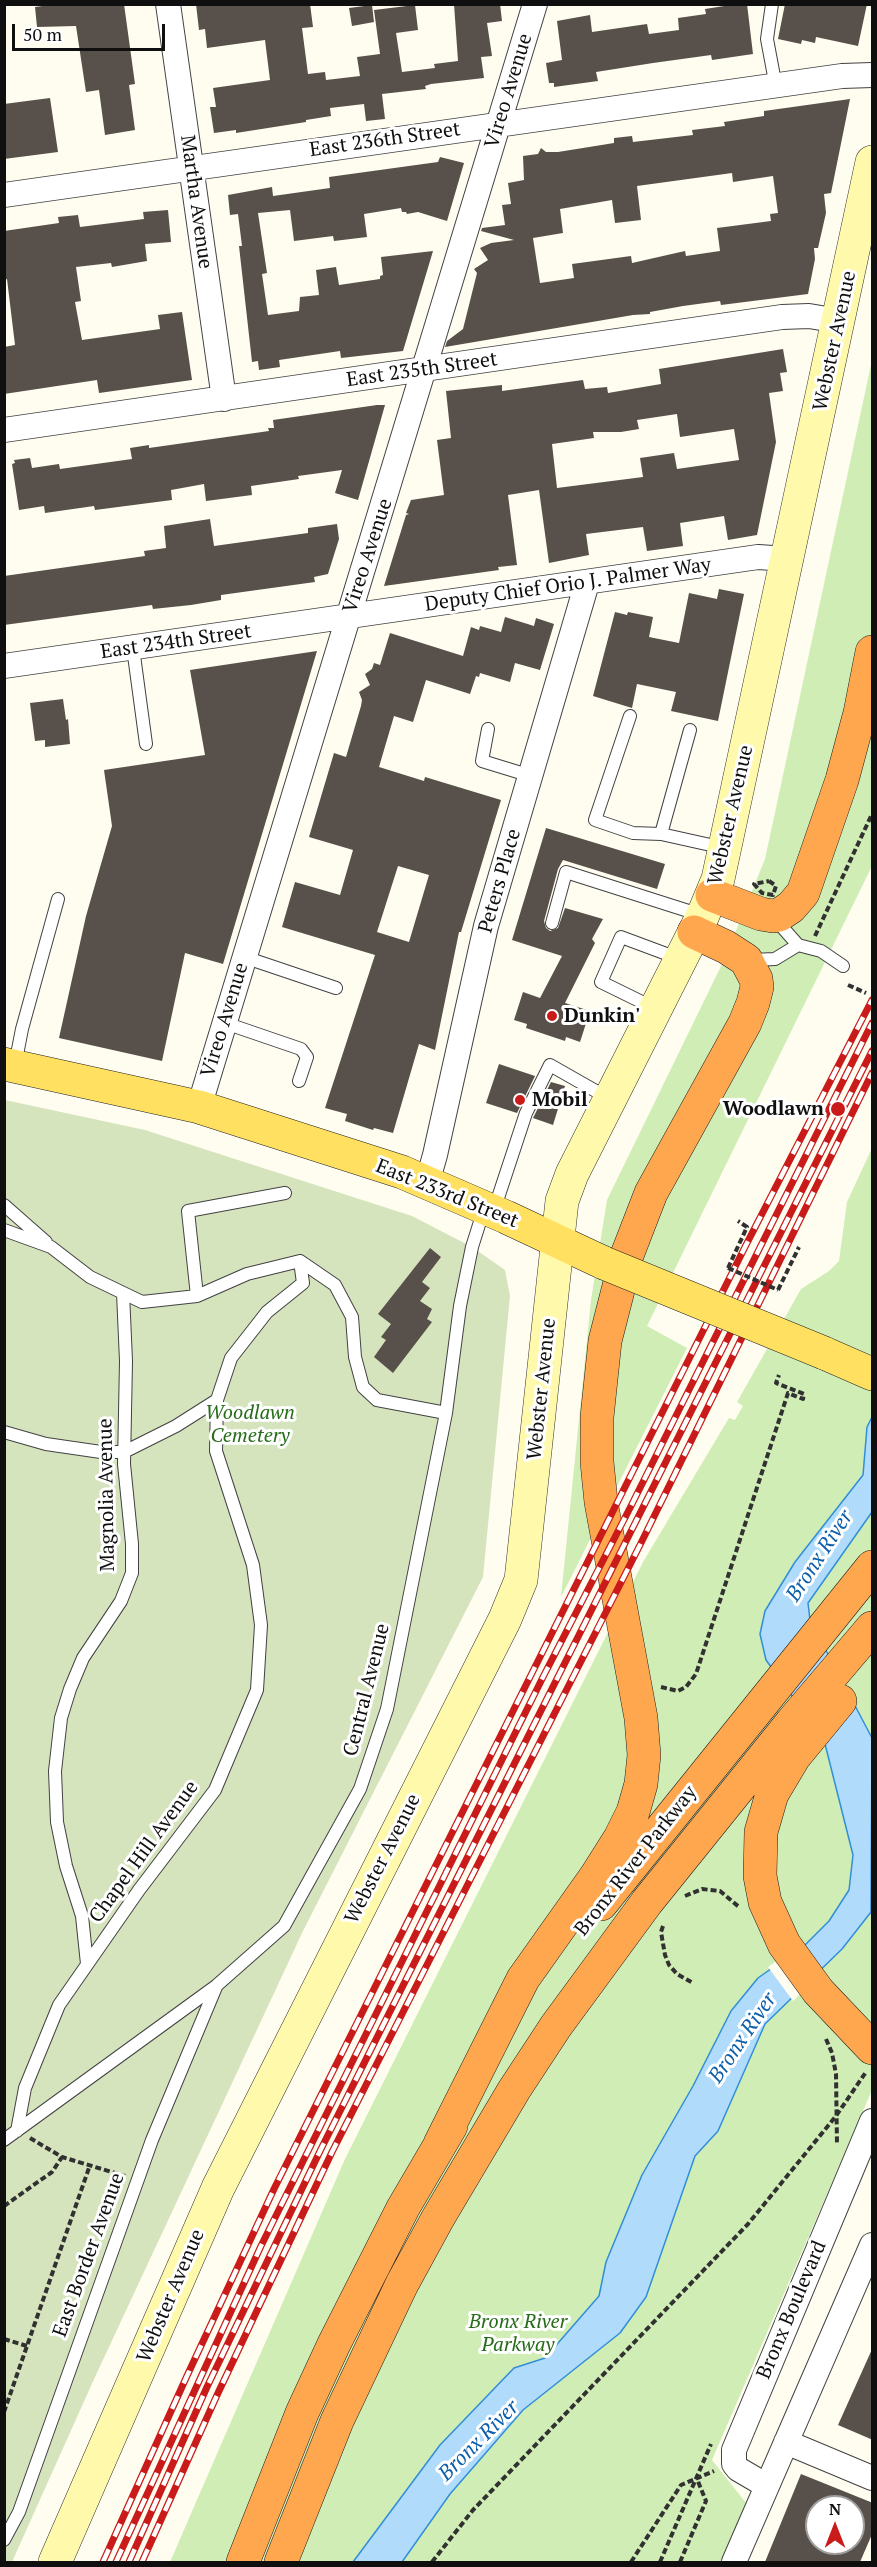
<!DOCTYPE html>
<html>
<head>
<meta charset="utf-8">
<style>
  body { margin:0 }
  #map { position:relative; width:877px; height:2567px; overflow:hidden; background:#fffdf0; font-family:"PT Serif",serif }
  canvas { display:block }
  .frame { position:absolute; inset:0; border:6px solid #0f0f0f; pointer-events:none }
  .north { position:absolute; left:805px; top:2495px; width:60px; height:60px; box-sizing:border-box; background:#fff; border:2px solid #9f9f9f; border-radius:50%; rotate:0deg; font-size:16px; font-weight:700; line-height:24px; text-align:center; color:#0f0f0f }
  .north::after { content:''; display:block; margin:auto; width:21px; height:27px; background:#ca1b1b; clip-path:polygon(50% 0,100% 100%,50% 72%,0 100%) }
  .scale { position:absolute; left:12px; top:24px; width:153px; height:27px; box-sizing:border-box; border:3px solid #0f0f0f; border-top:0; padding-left:8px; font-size:18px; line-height:21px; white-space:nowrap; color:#0f0f0f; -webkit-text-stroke:4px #fff; paint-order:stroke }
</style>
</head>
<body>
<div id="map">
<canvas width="877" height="2567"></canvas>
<div class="frame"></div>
<div class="north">N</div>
<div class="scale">50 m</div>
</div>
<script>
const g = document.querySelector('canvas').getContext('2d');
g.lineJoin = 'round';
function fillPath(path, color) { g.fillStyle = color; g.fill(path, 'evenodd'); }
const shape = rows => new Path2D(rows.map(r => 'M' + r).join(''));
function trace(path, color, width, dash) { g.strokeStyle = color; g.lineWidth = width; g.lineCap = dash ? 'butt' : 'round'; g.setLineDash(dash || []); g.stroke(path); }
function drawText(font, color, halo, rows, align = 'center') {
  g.font = font + ' "PT Serif",serif'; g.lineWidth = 6; g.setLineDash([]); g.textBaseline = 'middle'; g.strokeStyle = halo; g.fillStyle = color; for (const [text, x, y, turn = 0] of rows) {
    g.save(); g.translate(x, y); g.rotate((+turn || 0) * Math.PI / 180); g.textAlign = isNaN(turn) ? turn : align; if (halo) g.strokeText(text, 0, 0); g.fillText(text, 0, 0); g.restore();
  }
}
fillPath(shape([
  [872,360,872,866,647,1326,687,1348,561,1597,591,1300,607,1200,724,960,765,859],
  [872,1148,872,2090,712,2460,747,2504,723,2562,170,2562,345,2159,643,1562,729,1418,735,1420,743,1406,737,1402,801,1289,829,1271,839,1261,847,1202]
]), '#d0edb6');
fillPath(shape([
  [5,1100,145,1130,412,1216,472,1247,505,1270,510,1296,483,1577,303,1931,95,2377,12,2562,5,2562]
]), '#d6e4be');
const water = shape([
  [872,1417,872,1512,808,1603,810,1620,872,1738,871,1912,842,1949,765,2024,718,2131,695,2156,646,2297,620,2333,523,2410,450,2494,402,2562,353,2562,440,2445,514,2368,545,2358,599,2296,606,2262,642,2175,693,2086,731,2011,758,1978,806,1944,829,1921,849,1890,853,1855,824,1740,766,1660,760,1634,765,1611,795,1562,863,1475,867,1427,872,1417]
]);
fillPath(water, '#b0dbfb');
trace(water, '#318ed8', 1.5);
fillPath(shape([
  [803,1942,823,1971,793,2001,768,1967]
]), '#fffdf0');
fillPath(shape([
  [57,4,124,4,135,84,129,85,135,130,105,135,99,90,86,92,76,26,37,27,35,7],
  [196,4,310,4,313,27,302,28,308,74,325,72,326,80,360,76,357,57,380,54,374,10,415,5,418,30,396,33,402,72,435,68,434,64,458,61,454,4,500,4,502,21,487,23,492,56,481,57,484,78,431,84,425,86,426,89,382,94,385,119,366,121,364,104,330,108,331,116,306,120,306,122,236,133,236,130,214,133,210,107,216,107,213,88,270,80,265,40,207,48,205,29,199,30],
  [737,4,747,4,753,54,712,60,711,55,653,63,596,72,598,81,554,87,554,83,549,83,546,63,562,60,557,21,590,15,592,32,647,24,649,34,679,30,678,18,706,14,705,9],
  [785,4,867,4,858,46,816,37,815,43,802,40,801,44,778,39],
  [372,5,374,22,352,26,349,8],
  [50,98,58,152,4,159,4,104],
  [850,99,831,193,824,194,826,213,818,248,814,248,815,259,808,294,721,305,720,301,683,306,650,312,650,314,633,315,445,347,447,341,463,329,477,273,474,269,488,260,480,248,491,243,514,240,481,231,482,228,505,225,502,205,511,204,508,183,524,180,523,156,538,154,541,148,546,152,558,152,614,143,614,138,632,136,633,142,693,135,692,130,725,126,724,122,764,116,764,111],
  [732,173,733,182,773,176,778,213,770,214,771,221,717,228,720,251,686,256,685,251,632,263,631,256,572,264,574,278,540,283,533,238,563,233,560,209,612,200,615,223,641,220,637,186],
  [440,157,464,163,447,221,418,212,407,214,406,212,402,212,401,208,364,214,367,237,334,241,333,236,294,241,290,210,258,213,267,273,262,274,268,315,299,311,300,297,319,295,316,270,336,267,339,285,380,279,380,276,383,275,381,257,433,251,403,351,341,358,340,351,279,360,280,367,259,370,258,361,252,362,239,246,242,246,238,214,230,215,228,195,272,187,273,196,330,188,329,177,438,162],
  [168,210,171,242,145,244,147,261,112,267,111,263,76,267,81,301,75,302,82,340,160,329,158,315,182,312,192,380,99,393,97,380,4,394,4,347,15,345,7,279,4,280,4,231,59,223,58,217,78,215,80,227,144,219,143,212],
  [783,349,787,372,780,373,783,391,769,393,776,442,757,535,728,540,724,516,680,523,683,546,647,551,643,527,586,534,589,555,549,563,539,490,508,495,517,565,498,567,499,570,384,586,406,515,409,514,406,513,411,500,444,495,437,440,451,438,446,391,502,385,502,391,583,380,585,389,607,387,608,393,661,384,659,369],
  [677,414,680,437,734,429,739,460,677,469,674,453,640,458,643,477,557,488,552,444,594,438,593,432,621,432,639,429,637,420],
  [377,405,385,405,358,500,335,493,342,470,298,476,299,479,251,486,252,495,206,501,204,484,171,490,172,500,95,510,94,506,45,513,44,506,19,510,12,464,15,463,14,460,30,458,32,468,59,464,60,469,132,459,130,448,149,445,149,448,269,431,268,428,274,428,273,420],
  [210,519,214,546,308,533,308,528,337,524,339,539,328,574,314,577,315,582,221,595,221,600,191,605,153,609,152,605,4,625,4,576,145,556,144,551,166,548,164,526],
  [719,589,744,594,718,721,671,711,676,692,637,684,632,708,593,696,615,612,627,615,628,612,653,617,649,637,679,643,689,593,717,599],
  [505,617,534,626,536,618,554,624,540,670,515,663,510,682,480,673,479,677,476,676,470,694,426,680,413,722,394,716,379,767,424,781,425,777,501,800,461,932,459,932,435,1050,419,1044,393,1133,374,1128,373,1130,345,1121,347,1114,325,1108,375,955,282,927,295,882,340,895,353,850,309,837,334,753,346,757,361,706,362,700,359,692,370,685,365,674,372,669,374,663,380,665,390,633,463,656,471,627,479,630,480,626,501,632],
  [398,866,429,875,409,942,377,932],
  [317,651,223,964,185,953,162,1061,59,1038,86,916,112,826,104,770,205,755,190,670],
  [63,699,66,720,68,719,70,744,45,747,45,740,35,741,30,703],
  [546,828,665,864,657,889,563,860,558,869,544,921,546,928,550,931,558,928,565,908,603,919,592,939,595,943,565,1003,590,1011,580,1042,566,1037,565,1041,526,1028,527,1024,514,1020,523,992,540,998,562,956,512,940],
  [499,1064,535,1076,517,1113,486,1103],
  [551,1082,565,1086,553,1125,533,1118],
  [430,1248,441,1257,422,1282,430,1288,420,1301,432,1309,427,1319,432,1322,393,1373,374,1357,386,1340,381,1337,391,1324,378,1314],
  [873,2347,873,2440,838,2425],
  [801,2474,873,2503,873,2532,860,2562,765,2562],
  [817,2507,853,2507,853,2543,817,2543]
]), '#58504a');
const service = shape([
  [772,4,767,39,776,87],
  [133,648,146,744],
  [630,716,595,820,633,833,661,834,724,848],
  [488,729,482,761,531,776],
  [661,834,690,730],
  [775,919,798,945,821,951,843,966],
  [552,923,566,872,701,915],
  [244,957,336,988],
  [751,960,775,959,798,945],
  [654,1008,601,982,621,937,680,959],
  [225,1023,301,1049,307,1057,299,1081],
  [15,1065,22,1029,58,899],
  [4,1205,46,1242],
  [494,1210,526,1113,550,1065,608,1098],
  [4,1230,51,1247,90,1277,142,1302,197,1296,247,1274,300,1261,335,1285,352,1317,355,1357,363,1387,377,1400,446,1413],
  [197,1296,188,1211,285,1193],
  [4,1432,46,1444,101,1452,124,1452,176,1426,217,1400],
  [87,1964,82,1916,66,1866,57,1822,55,1771,61,1718,70,1689,83,1658,121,1601,132,1573,132,1544,124,1464,126,1361,123,1293],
  [17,2131,25,2088,59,2005,139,1890,215,1790,257,1690,261,1625,253,1565,216,1451,217,1400,231,1358,267,1312,303,1283,300,1261],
  [4,2140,216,1986,284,1926,360,1789,387,1709,446,1413,460,1306,472,1247,484,1209],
  [4,2540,19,2512,152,2140,216,1987]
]);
const minor = shape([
  [168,4,224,399],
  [4,195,842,76,872,75],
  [4,430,782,317,809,316,839,321],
  [4,666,758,557,788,559],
  [199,1107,535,4],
  [427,1183,435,1155,486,926,587,583],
  [786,2442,872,2478],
  [767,2486,738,2469,734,2464,734,2450,872,2121],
  [734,2562,872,2245]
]);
const secondary = shape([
  [55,2562,218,2188,505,1619,521,1580,562,1201,572,1174,703,915,718,879,872,162]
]);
const primary = shape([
  [4,1064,199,1107,402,1172,506,1217,604,1263],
  [824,1353,872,1374]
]);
const motorway = shape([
  [712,895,761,914,773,916,779,915,791,907,803,893,842,780,860,713,872,652],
  [840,1701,794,1757,772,1794,761,1832,760,1876,765,1902,784,1944,818,1991,872,2048],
  [601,1904,872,1567],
  [440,2144,523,1979,596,1876,620,1838,633,1812,641,1784,644,1755,641,1718,601,1502,597,1462,597,1417,605,1341,627,1255,651,1193,745,1023,753,1003,757,987,756,979,746,960,726,947,694,932],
  [243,2562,302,2413,334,2344,403,2208,451,2126],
  [281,2562,337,2421,402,2284,438,2218,514,2090,556,2026,647,1902,792,1722,872,1628]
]);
trace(service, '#424242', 14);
trace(minor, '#424242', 26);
trace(secondary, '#313131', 34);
trace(primary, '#202020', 34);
trace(motorway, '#202020', 34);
trace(shape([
  [769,881,776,886,773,895,762,893,754,884,769,881],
  [815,936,872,814],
  [848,985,866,993],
  [728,1268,747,1227,738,1221],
  [778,1290,799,1247],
  [661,1687,678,1691,686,1687,696,1674,786,1399,788,1393,803,1399,804,1394,776,1383,779,1375],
  [685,1896,702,1889,720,1891,739,1907],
  [663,1926,661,1932,665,1955,669,1965,677,1974,693,1983],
  [826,2039,832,2053,836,2074,837,2144],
  [30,2138,62,2157,125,2176],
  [4,2206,52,2172,62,2157],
  [4,2339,27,2346],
  [4,2412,90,2165],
  [432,2562,473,2510,748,2224,836,2116,866,2072],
  [631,2562,681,2485,714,2471],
  [660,2562,711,2444],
  [680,2562,706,2501,697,2479]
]), '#313131', 4, [6, 3]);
trace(service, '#fff', 12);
trace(minor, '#fff', 24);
trace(secondary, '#fffaab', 33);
trace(primary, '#ffe060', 33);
trace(motorway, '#ffa74e', 33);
const rail = shape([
  [103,2562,186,2378,274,2189,746,1245,872,1000],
  [116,2562,261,2246,543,1677,631,1506,872,1023],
  [129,2562,207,2387,321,2149,872,1051],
  [142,2562,218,2393,332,2152,641,1543,872,1073]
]);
trace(rail, '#ca1b1b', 7);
trace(rail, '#fff', 4.5, [14]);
const primaryBridge = shape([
  [604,1263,824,1353]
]);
trace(primaryBridge, '#202020', 34, []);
trace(shape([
  [728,1268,778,1290]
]), '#313131', 4, [6, 3]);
trace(primaryBridge, '#ffe060', 33);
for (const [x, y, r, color] of [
  [552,1016,6,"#ca1b1b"],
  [520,1100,6,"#ca1b1b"],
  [838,1109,8,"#ca1b1b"]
]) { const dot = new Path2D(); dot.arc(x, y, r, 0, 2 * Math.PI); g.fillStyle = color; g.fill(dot); trace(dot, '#fff', 2); }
drawText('20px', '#0f0f0f', '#fff', [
  ["Vireo Avenue",509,91,-73],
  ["East 236th Street",385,140,-8],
  ["Martha Avenue",196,202,82],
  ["Webster Avenue",835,341,-78],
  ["East 235th Street",422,370,-8],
  ["Vireo Avenue",368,556,-72],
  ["Deputy Chief Orio J. Palmer Way",568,585,-8],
  ["East 234th Street",176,642,-8],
  ["Webster Avenue",731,815,-77],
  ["Peters Place",500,881,-74],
  ["Vireo Avenue",225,1020,-73],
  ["East 233rd Street",447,1194,22],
  ["Webster Avenue",542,1389,-84],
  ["Magnolia Avenue",107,1495,-91],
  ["Central Avenue",367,1690,-76],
  ["Chapel Hill Avenue",144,1852,-54],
  ["Webster Avenue",383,1859,-63],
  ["Bronx River Parkway",636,1861,-52],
  ["East Border Avenue",89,2255,-70],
  ["Webster Avenue",171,2296,-67],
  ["Bronx Boulevard",792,2310,-67]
]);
drawText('bold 20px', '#0f0f0f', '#fff', [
  ["Dunkin'",564,1016],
  ["Mobil",532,1100],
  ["Woodlawn",824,1109,"right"]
], 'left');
drawText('italic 20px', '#266c19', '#fff', [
  ["Woodlawn",250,1413],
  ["Cemetery",250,1436],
  ["Bronx River",518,2322],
  ["Parkway",518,2345]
]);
drawText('italic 21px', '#0d5fab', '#fff', [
  ["Bronx River",820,1556,-57],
  ["Bronx River",743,2038,-56],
  ["Bronx River",479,2441,-45]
]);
</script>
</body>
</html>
